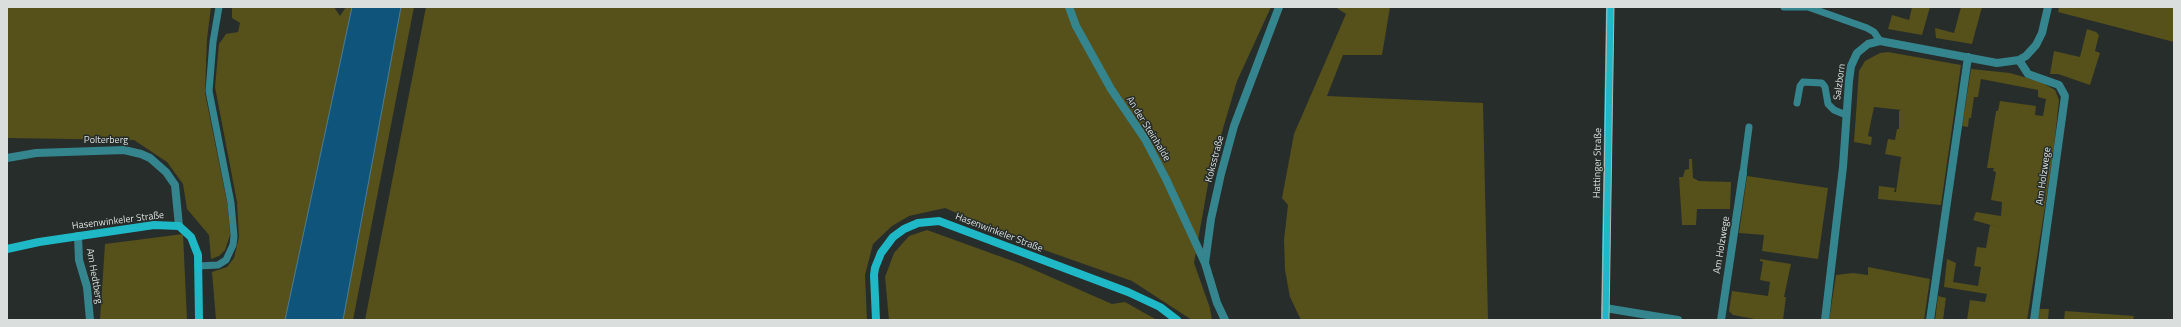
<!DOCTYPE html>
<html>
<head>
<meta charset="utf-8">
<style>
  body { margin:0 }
  #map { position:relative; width:2181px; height:327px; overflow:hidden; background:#262d2b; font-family:"Titillium Web",sans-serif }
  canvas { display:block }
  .frame { position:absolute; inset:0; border:8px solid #dadfdd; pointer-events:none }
</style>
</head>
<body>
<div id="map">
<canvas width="2181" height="327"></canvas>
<div class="frame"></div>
</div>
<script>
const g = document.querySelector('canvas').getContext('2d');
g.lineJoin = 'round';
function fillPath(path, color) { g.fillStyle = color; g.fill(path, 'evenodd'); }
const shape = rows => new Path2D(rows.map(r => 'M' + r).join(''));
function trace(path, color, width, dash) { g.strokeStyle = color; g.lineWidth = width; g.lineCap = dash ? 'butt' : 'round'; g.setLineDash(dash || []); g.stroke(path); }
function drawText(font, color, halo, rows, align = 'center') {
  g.font = font + ' "Titillium Web",sans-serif'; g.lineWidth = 3; g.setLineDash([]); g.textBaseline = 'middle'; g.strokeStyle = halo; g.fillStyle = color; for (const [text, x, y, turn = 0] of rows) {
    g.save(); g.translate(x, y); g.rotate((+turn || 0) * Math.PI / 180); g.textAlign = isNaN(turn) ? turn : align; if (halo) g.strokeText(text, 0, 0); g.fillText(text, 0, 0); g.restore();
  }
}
fillPath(shape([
  [7,7,211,7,207,39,205,93,228,207,230,235,225,250,219,256,211,259,209,235,187,209,183,184,167,162,134,140,7,138],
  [232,7,334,7,340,16,346,7,352,7,285,320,216,320,212,272,227,267,234,258,239,237,237,202,215,87,219,44,226,34,238,32,240,23,232,18],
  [401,7,414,7,353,320,343,320],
  [426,7,1271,7,1237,81,1210,173,1194,263,1210,308,1212,320,1192,320,1132,281,1030,245,945,208,909,216,892,226,873,244,865,275,867,320,365,320],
  [1335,7,1390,7,1382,55,1343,55,1327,96,1483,103,1488,320,1301,320,1290,297,1285,270,1284,240,1288,205,1282,198,1294,134,1346,14],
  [1912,7,1930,7,1922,35,1888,29,1892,15,1909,20],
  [1961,7,1982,7,1972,44,1936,38,1935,28,1954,33],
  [2059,7,2174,7,2174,45,2174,42,2058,12],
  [2087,29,2096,32,2099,35,2095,51,2100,53,2090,85,2058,74,2050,74,2054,51,2080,57],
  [1888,52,1961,65,1941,205,1878,199,1879,186,1895,188,1894,192,1896,192,1901,157,1885,154,1888,139,1895,140,1897,129,1899,129,1899,111,1901,110,1874,107,1868,136,1872,137,1871,145,1854,142,1859,71,1865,61,1880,53],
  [1971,69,2010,73,2041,82,2055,90,2059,100,2053,156,2027,320,1967,320,1970,300,1985,302,1987,294,1944,287,1947,259,1956,263,1953,282,1978,286,1981,267,1974,266,1977,247,1986,248,1990,225,2008,230,1973,220,1976,212,2001,216,2002,202,1991,200,1996,172,1993,171,1994,168,1987,168,1996,111,1998,111,2000,101,2036,106,2035,115,2043,116,2046,99,2038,97,2038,90,1981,79,1978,97,1974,97,1971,118,1969,118,1968,127,1962,126],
  [1689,159,1692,159,1693,178,1699,181,1731,182,1730,209,1697,209,1696,225,1682,225,1679,177,1683,177,1685,170,1689,169],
  [1747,176,1828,188,1818,259,1762,251,1764,235,1739,233],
  [927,230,1021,264,1112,304,1125,302,1157,320,889,320,885,277,894,253,909,236],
  [183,234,187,320,100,320,105,244],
  [1760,259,1791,264,1784,297,1786,297,1783,320,1760,320,1733,315,1729,311,1732,291,1768,296,1770,282,1760,280,1763,262,1760,261],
  [1868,267,1930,279,1924,320,1829,320,1836,275,1853,273,1868,275],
  [1938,296,1946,298,1943,320,1935,320],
  [2039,309,2049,309,2048,319,2054,320,2037,320],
  [2065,311,2134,316,2133,320,2064,320]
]), '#56501a');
const water = shape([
  [352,7,401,7,343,320,285,320,352,7]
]);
fillPath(water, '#0f557b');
trace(water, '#4c7e98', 1);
trace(shape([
  [1784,7,1808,7,1867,28,1874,32,1880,41],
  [1797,103,1800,86,1803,82,1822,83,1825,87,1828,104,1834,110,1846,115],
  [1743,173,1749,127],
  [198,266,218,265,226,260,233,245,234,236,231,203,209,91,213,42,219,7]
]), '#35858e', 7);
trace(shape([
  [1069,7,1076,26,1111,89,1145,139,1166,179,1205,263],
  [2019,60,2028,74,2059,85,2065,96,2034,320],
  [7,158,36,153,124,150,141,154,150,158,166,172,175,185,179,226],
  [78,236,79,260,87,287,90,320],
  [1605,308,1678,320],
  [1225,320,1217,303,1205,263,1211,219,1221,174,1234,126,1279,7],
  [1721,320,1743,173],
  [1825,320,1843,167,1849,81,1851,66,1857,53,1868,44,1880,41,1997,63,2019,60,2026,56,2036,45,2042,33,2048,7],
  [1930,320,1968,57]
]), '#35858e', 8);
trace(shape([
  [7,249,39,242,154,225,179,226,191,237,198,255,199,320],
  [876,320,874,275,875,268,881,253,893,237,904,229,918,223,939,221,1128,292,1160,307,1177,320],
  [1605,320,1610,7]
]), '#1eb8c7', 8);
trace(shape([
  [1602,320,1607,7],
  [1609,320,1614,7]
]), '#b1b7b5', 1);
drawText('10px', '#dadfdd', '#262d2b', [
  ["Salzborn",1840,82,-82],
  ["An der Steinhalde",1148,129,58],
  ["Polterberg",106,141],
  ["Koksstraße",1215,159,-75],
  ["Hattinger Straße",1598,163,-89],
  ["Am Holzwege",2044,176,-82],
  ["Hasenwinkeler Straße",118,221,-7],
  ["Hasenwinkeler Straße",999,233,21],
  ["Am Holzwege",1722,245,-81],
  ["Am Hedtberg",94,276,80]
]);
</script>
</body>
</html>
